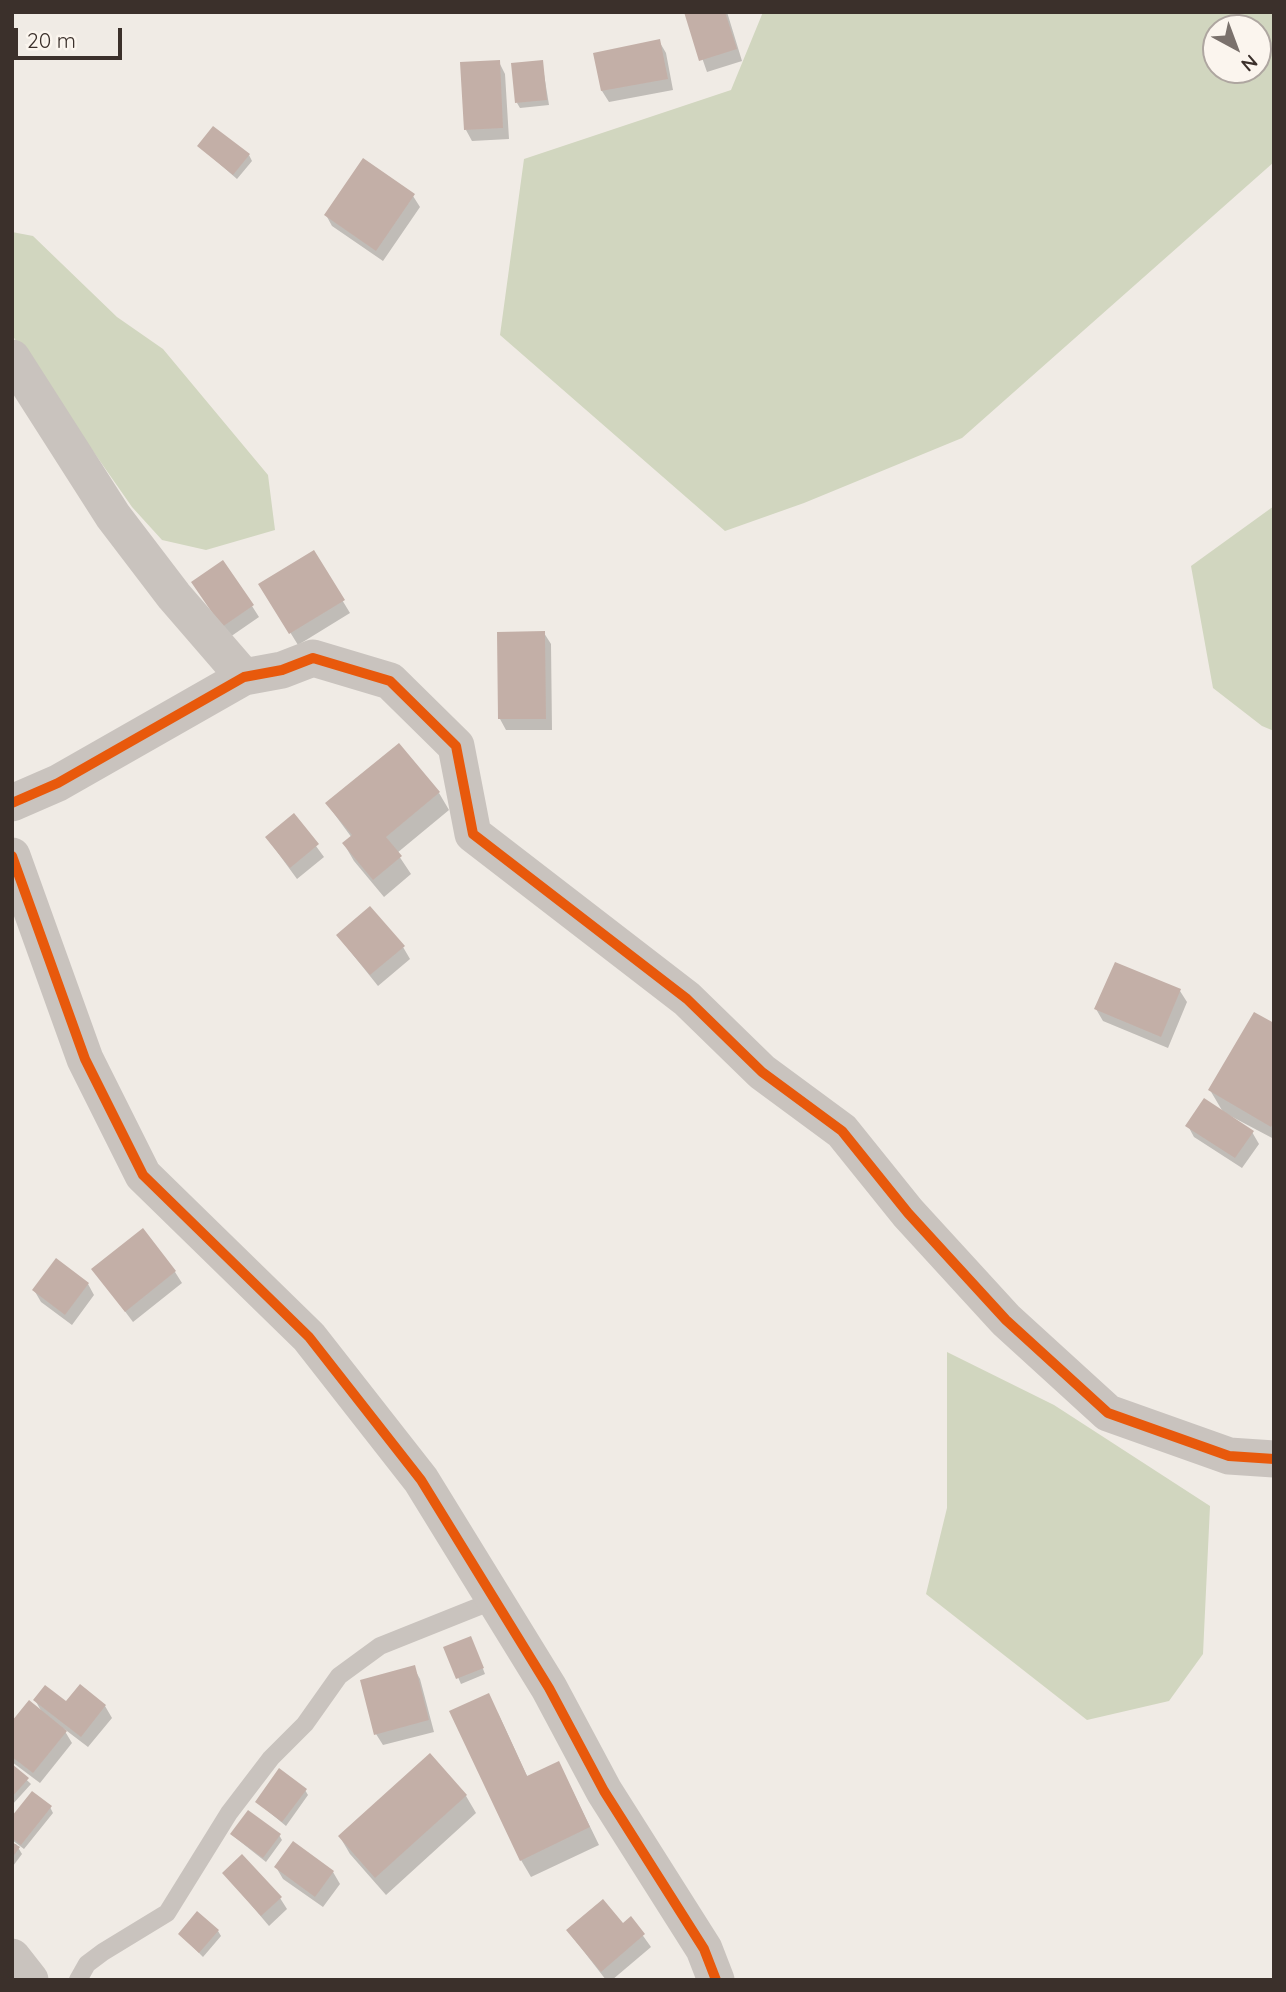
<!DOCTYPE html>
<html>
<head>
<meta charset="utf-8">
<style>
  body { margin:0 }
  #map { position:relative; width:1286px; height:1992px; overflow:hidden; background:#f0ebe5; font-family:Quicksand,sans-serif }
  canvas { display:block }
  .frame { position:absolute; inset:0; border:14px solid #3b302b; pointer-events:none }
  .north { position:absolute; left:1202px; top:14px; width:70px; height:70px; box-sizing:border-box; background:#fbf5ee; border:2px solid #aea6a0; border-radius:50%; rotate:139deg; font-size:19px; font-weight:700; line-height:28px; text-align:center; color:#3b302b }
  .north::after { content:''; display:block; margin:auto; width:24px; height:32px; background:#7a716c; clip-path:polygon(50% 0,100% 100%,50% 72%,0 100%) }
  .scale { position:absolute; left:14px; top:28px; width:108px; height:32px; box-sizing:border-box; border:4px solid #3b302b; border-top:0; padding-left:9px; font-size:21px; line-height:24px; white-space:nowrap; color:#3b302b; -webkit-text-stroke:5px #fbf5ee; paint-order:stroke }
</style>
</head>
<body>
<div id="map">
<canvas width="1286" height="1992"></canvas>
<div class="frame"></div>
<div class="north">N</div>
<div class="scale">20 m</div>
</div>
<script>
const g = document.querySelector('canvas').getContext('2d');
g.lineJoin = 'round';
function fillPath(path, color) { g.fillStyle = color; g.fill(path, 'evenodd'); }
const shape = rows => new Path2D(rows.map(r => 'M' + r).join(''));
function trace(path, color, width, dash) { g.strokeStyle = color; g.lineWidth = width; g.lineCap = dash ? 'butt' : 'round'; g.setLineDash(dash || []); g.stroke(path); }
fillPath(shape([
  [763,12,1274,12,1274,162,962,438,804,503,725,531,500,335,524,159,731,90],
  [1216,28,1258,28,1258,70,1216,70],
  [12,232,33,236,117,317,163,349,268,475,275,530,206,550,162,540,132,507,12,335],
  [1274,506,1274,731,1262,726,1213,688,1191,566],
  [947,1352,1054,1405,1210,1506,1203,1654,1169,1701,1087,1720,926,1594,947,1508]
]), '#d1d6bf');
fillPath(shape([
  [686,12,727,12,742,61,707,72],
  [659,41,666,53,673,90,609,102,602,91,595,54],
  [499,62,505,74,509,139,472,141,466,130],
  [542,62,549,105,520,108,517,103],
  [199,146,249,155,252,161,237,179],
  [413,196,420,207,383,261,332,226,326,215],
  [313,552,350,613,298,645,261,585],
  [200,594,252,606,259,617,230,637],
  [544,633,551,644,552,730,506,730,500,719],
  [439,793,449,810,397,853,411,874,384,897,354,861,344,844,352,838,327,804],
  [294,816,324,857,297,879,267,838],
  [338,936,403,947,410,959,378,986],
  [1180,991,1187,1002,1168,1048,1103,1021,1096,1009],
  [1274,1025,1274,1139,1223,1112,1210,1090],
  [1188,1126,1252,1132,1259,1144,1242,1168,1194,1137],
  [94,1270,175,1272,182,1283,133,1322],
  [88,1284,94,1295,72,1325,41,1302,34,1290],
  [473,1643,485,1674,461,1684,445,1648],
  [414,1668,420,1679,434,1732,383,1745,376,1734],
  [35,1700,105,1706,112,1718,88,1747,63,1728,72,1743,40,1783,12,1762,12,1724,43,1714],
  [498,1713,528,1778,559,1763,599,1845,531,1877,521,1860],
  [430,1756,466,1796,476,1813,386,1895,350,1854,340,1837],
  [12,1766,31,1784,12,1805],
  [305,1790,308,1795,286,1826,257,1802],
  [50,1807,53,1813,24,1849,12,1840,12,1818],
  [232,1835,279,1835,282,1840,266,1862],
  [12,1844,16,1844,22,1854,13,1866],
  [276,1867,333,1872,340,1884,323,1907,283,1879],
  [224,1873,280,1898,287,1909,269,1926],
  [631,1919,651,1947,612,1980,606,1980,568,1931,623,1925],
  [218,1931,221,1936,203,1957,180,1934]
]), '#0003');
fillPath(shape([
  [684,12,725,12,737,49,699,61],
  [660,39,668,79,601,91,593,53],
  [500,60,503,128,464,130,460,62],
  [543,60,547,100,515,103,511,63],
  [213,126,250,154,233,175,197,146],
  [363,158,415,194,376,251,324,215],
  [314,550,345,600,289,634,258,584],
  [223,560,254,605,222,627,191,582],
  [545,631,546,719,498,719,497,632],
  [399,743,440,792,386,837,402,856,373,880,342,843,352,835,325,803],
  [294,813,319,844,290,868,265,837],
  [370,906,405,946,370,975,336,935],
  [1115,962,1181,989,1161,1037,1094,1009],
  [1254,1012,1274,1023,1274,1122,1271,1127,1208,1090],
  [1204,1098,1254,1131,1235,1158,1185,1126],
  [143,1228,176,1271,125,1312,91,1269],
  [56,1258,89,1283,65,1315,32,1290],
  [471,1636,484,1668,456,1679,443,1647],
  [415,1665,429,1720,374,1735,360,1680],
  [80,1684,106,1705,81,1737,33,1700,45,1685,66,1701],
  [489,1693,527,1776,559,1761,590,1827,520,1861,449,1711],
  [29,1700,67,1731,33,1773,12,1757,12,1721],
  [430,1753,467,1795,375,1878,338,1836],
  [12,1764,29,1778,12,1797],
  [279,1768,307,1789,282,1822,255,1802],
  [32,1791,52,1806,21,1845,12,1838,12,1816],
  [248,1810,281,1834,263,1858,230,1834],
  [293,1841,334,1871,315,1897,274,1867],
  [12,1842,20,1847,12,1858],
  [242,1854,282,1897,261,1916,222,1873],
  [603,1899,623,1923,631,1916,645,1934,601,1972,566,1930],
  [197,1911,219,1930,199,1953,178,1934]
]), '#c3afa7');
trace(shape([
  [78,1980,87,1964,103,1952,167,1913,229,1813,271,1758,305,1724,339,1676,380,1646,495,1600]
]), '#c9c3be', 18);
trace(shape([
  [12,358,113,516,174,596,244,677],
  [12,803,58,783,244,677,282,670,313,658,390,681,456,746,473,834,687,999,762,1072,842,1131,908,1213,1006,1320,1108,1413,1229,1456,1274,1459],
  [12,856,85,1059,143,1175,309,1337,421,1480,549,1688,604,1791,704,1949,716,1980],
  [12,1957,30,1980]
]), '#c9c3be', 37);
trace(shape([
  [12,803,58,783,244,677,282,670,313,658,390,681,456,746,473,834,687,999,762,1072,842,1131,908,1213,1006,1320,1108,1413,1229,1456,1274,1459],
  [12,856,85,1059,143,1175,309,1337,421,1480,549,1688,604,1791,704,1949,716,1980]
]), '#e8590c', 10);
</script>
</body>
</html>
